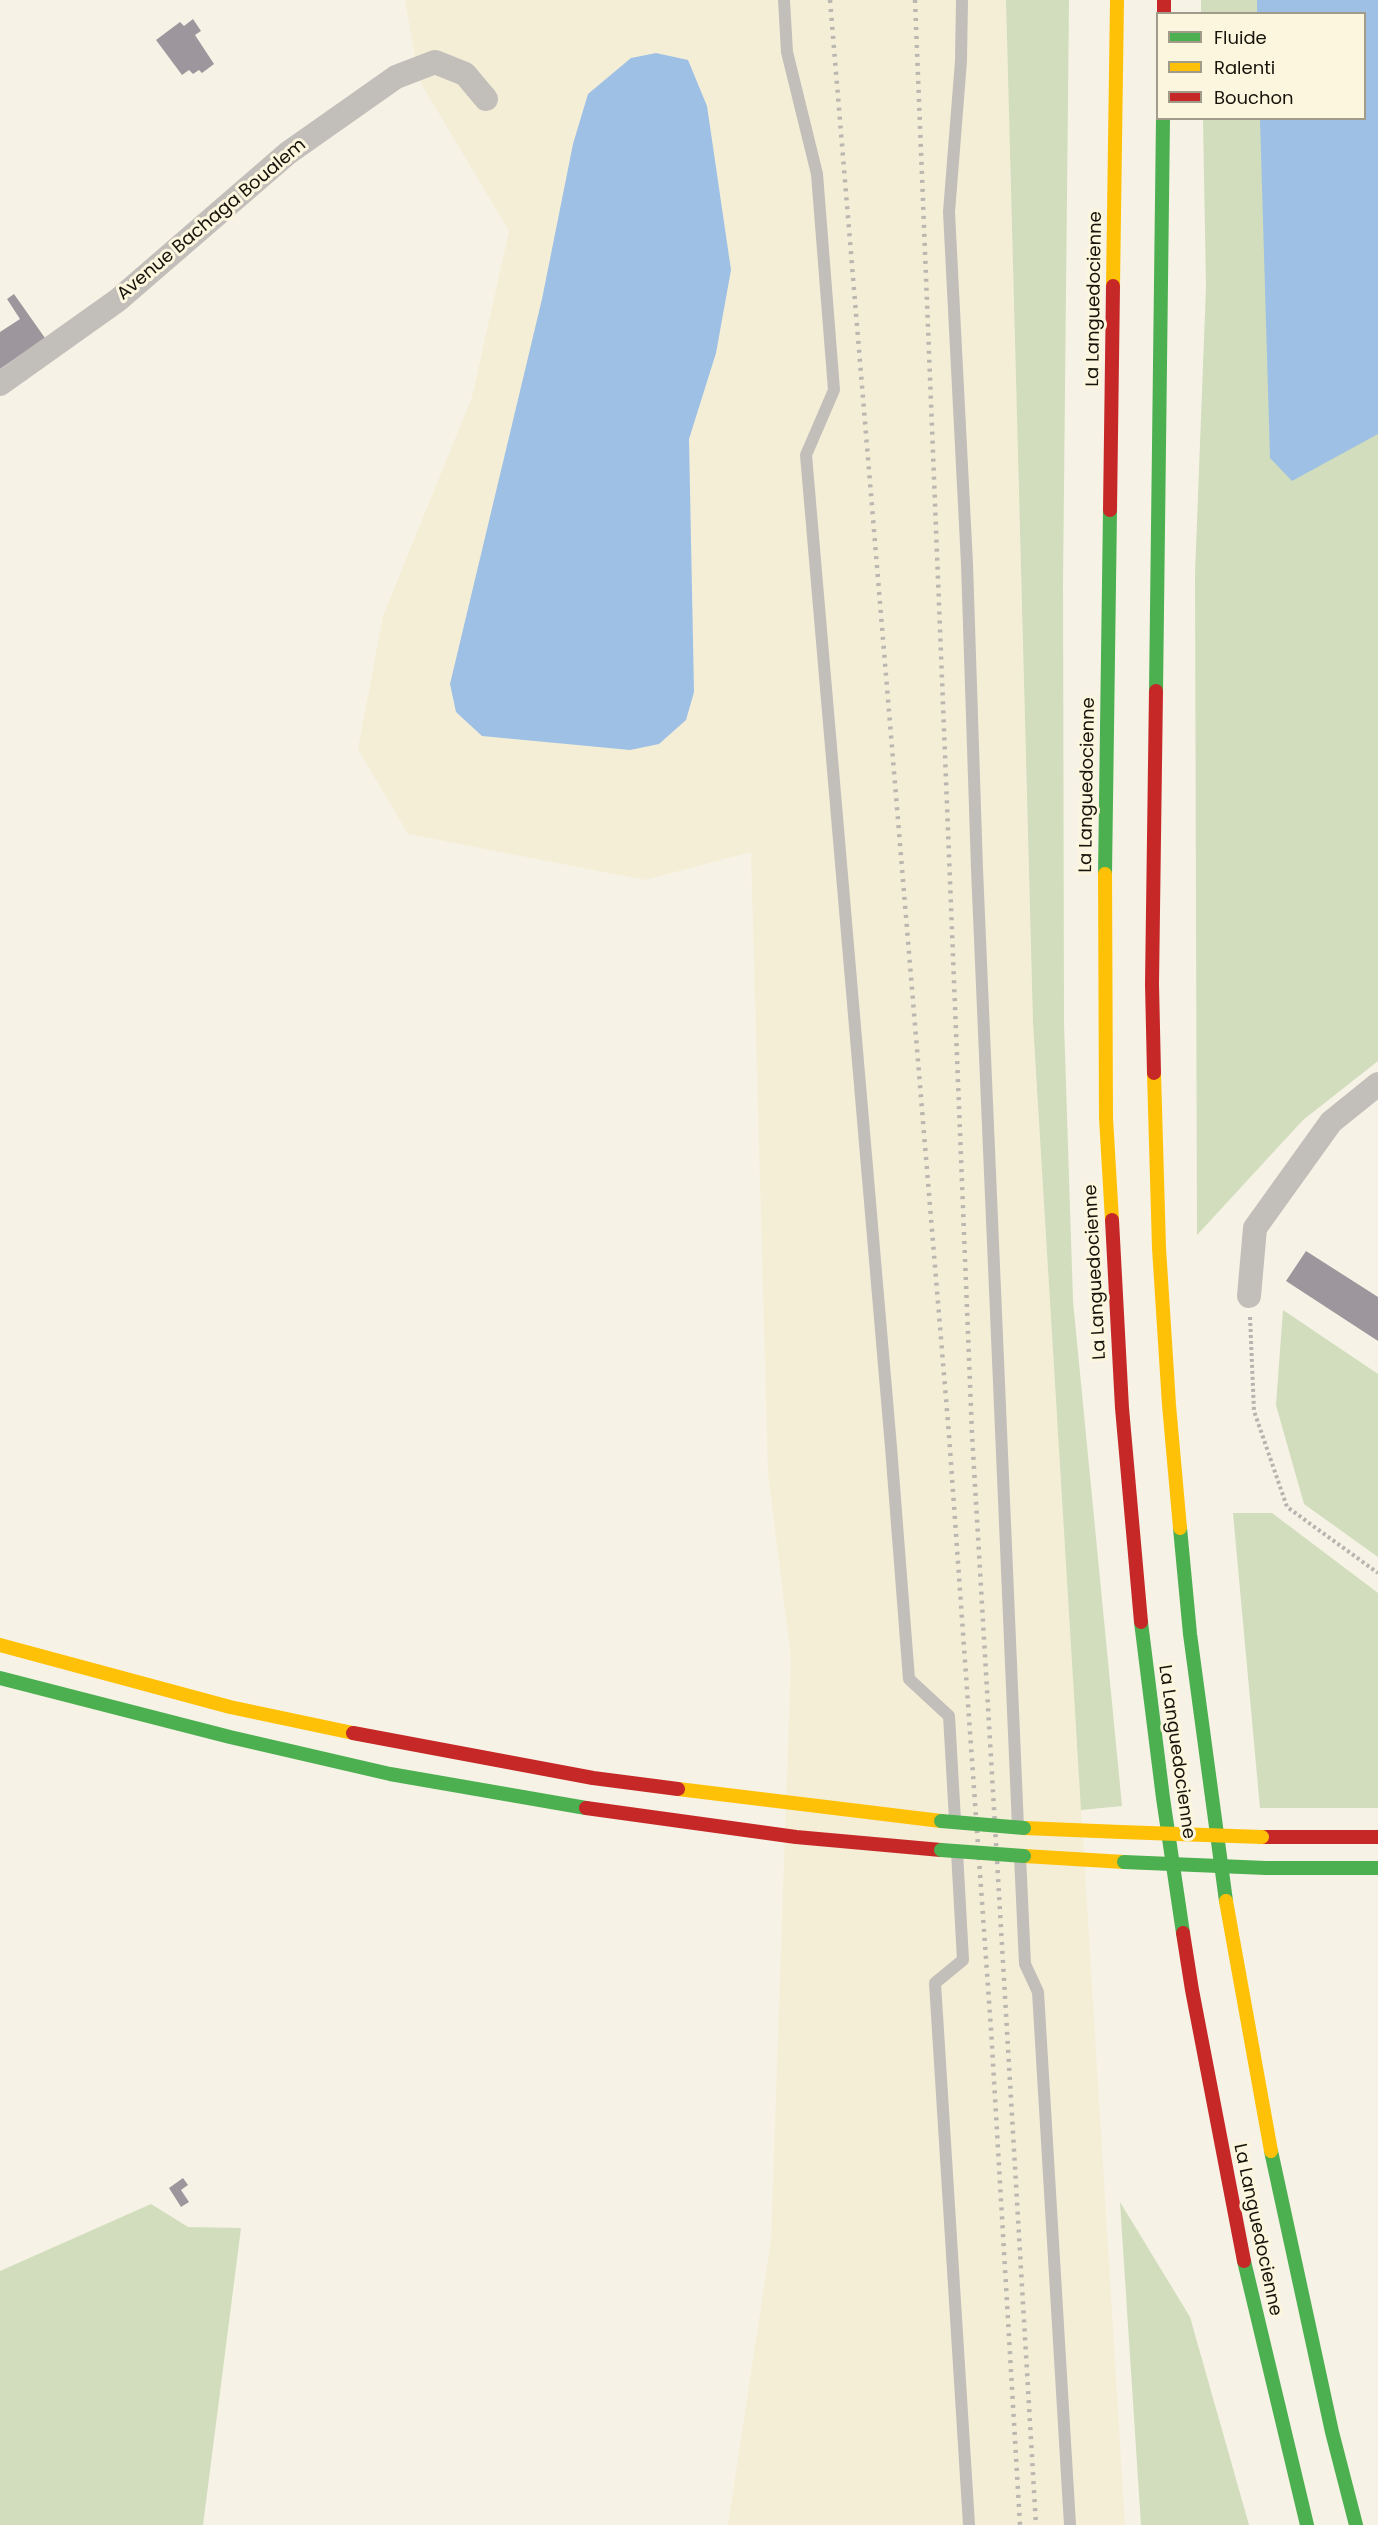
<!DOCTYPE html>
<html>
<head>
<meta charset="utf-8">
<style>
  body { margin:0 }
  #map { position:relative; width:1378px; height:2525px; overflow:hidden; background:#f6f2e5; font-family:Poppins,sans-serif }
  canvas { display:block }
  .legend { position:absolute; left:1156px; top:12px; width:210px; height:108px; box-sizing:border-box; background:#fdf6de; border:2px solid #a19c8a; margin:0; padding:8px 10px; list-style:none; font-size:18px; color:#16140b }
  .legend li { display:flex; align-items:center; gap:12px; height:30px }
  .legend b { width:30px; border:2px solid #a19c8a }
</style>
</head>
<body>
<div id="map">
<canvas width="1378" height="2525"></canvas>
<ul class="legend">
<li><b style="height:8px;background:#4caf50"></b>Fluide</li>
<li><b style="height:8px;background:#ffc107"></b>Ralenti</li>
<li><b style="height:8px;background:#c62828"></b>Bouchon</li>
</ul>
</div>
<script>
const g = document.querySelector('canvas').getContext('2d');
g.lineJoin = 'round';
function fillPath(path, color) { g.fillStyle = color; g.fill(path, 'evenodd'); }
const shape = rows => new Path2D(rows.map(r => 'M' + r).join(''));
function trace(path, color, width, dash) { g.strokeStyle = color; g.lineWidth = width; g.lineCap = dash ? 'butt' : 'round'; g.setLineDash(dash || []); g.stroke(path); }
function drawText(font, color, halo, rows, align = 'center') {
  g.font = font + ' Poppins,sans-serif'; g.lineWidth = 6; g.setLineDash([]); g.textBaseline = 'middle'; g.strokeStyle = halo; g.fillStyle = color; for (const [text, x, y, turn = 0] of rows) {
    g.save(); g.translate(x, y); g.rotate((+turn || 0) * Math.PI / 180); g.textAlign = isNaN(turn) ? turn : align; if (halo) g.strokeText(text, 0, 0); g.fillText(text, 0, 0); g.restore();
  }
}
fillPath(shape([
  [405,0,1006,0,1033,1023,1125,2525,728,2525,771,2240,791,1658,768,1473,751,852,645,880,408,834,358,749,383,616,472,397,509,231,419,80]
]), '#f4eed7');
fillPath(shape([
  [1006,0,1069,0,1063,582,1064,1023,1073,1301,1122,1806,1081,1810,1033,1023],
  [1201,0,1378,0,1378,1061,1303,1120,1197,1235,1195,574,1206,287,1203,119,1364,118,1364,14,1201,13],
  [1283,1310,1378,1374,1378,1557,1304,1504,1276,1405],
  [1233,1513,1272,1513,1378,1593,1378,1808,1260,1808],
  [1120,2202,1190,2317,1249,2525,1141,2525],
  [151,2204,188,2227,241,2228,203,2525,0,2525,0,2271]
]), '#d1ddbc');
fillPath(shape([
  [1257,0,1378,0,1378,434,1292,481,1270,458,1260,119,1364,118,1364,14,1257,13],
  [656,53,688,60,707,106,731,270,716,353,689,439,694,692,686,720,659,744,630,750,482,736,456,712,450,684,542,299,573,144,588,94,631,58]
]), '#9ec0e4');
fillPath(shape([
  [193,19,201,31,195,35,214,64,202,73,199,70,193,74,189,70,182,75,156,40,180,22,184,26],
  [14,294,45,338,0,369,0,332,20,319,7,299],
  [1306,1251,1378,1297,1378,1341,1286,1281],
  [183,2178,188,2185,181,2190,189,2202,181,2207,169,2188]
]), '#9d979d');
trace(shape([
  [1250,1317,1254,1411,1287,1507,1378,1573]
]), '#b7b3af', 4, [3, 3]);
trace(shape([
  [784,0,787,52,817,174,834,390,806,455,891,1447,909,1679,949,1716,955,1820],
  [962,0,961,61,949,212,967,564,977,869,1018,1827],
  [957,1852,963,1960,935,1983,969,2525],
  [1020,1856,1025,1964,1038,1992,1070,2525]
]), '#c2beba', 12);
trace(shape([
  [0,384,118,300,288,153,396,77,435,62,465,74,486,99],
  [1249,1296,1255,1228,1331,1122,1378,1084]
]), '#c2beba', 24);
trace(shape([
  [1156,691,1163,118],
  [1105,874,1110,510],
  [1180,1528,1190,1634,1226,1901],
  [1141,1622,1163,1798,1183,1933],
  [0,1678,230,1737,390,1774,586,1808],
  [1266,1868,1378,1868],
  [1271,2151,1332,2432,1356,2525],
  [1244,2261,1307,2525]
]), '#4caf50', 14);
trace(shape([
  [1113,286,1117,0],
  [1105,874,1106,1118,1112,1220],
  [1154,1073,1159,1248,1169,1405,1180,1528],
  [0,1645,230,1707,353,1733],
  [678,1789,941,1821],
  [1024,1828,1121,1832],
  [1024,1856,1124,1862],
  [1226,1901,1271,2151]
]), '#ffc107', 14);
trace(shape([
  [1164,0,1164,14],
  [1110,510,1113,286],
  [1154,1073,1152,984,1156,691],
  [1112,1220,1122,1408,1141,1622],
  [353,1733,593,1778,678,1789],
  [586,1808,796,1837,941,1850],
  [1262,1837,1378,1837],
  [1183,1933,1192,1990,1244,2261]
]), '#c62828', 14);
trace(shape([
  [830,0,949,1435,991,2029,1020,2525],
  [915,0,972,1434,1036,2525]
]), '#bab6b0', 4.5, [3, 6]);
trace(shape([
  [941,1821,1024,1828],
  [941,1850,1024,1856],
  [1124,1862,1266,1868]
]), '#4caf50', 14);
trace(shape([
  [1121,1832,1262,1837]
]), '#ffc107', 14);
drawText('18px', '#16140b', '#fdf6de', [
  ["Avenue Bachaga Boualem",212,220,-40],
  ["La Languedocienne",1095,299,-89],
  ["La Languedocienne",1088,785,-89],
  ["La Languedocienne",1096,1272,-93],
  ["La Languedocienne",1176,1752,82],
  ["La Languedocienne",1257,2230,78]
]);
</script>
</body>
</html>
